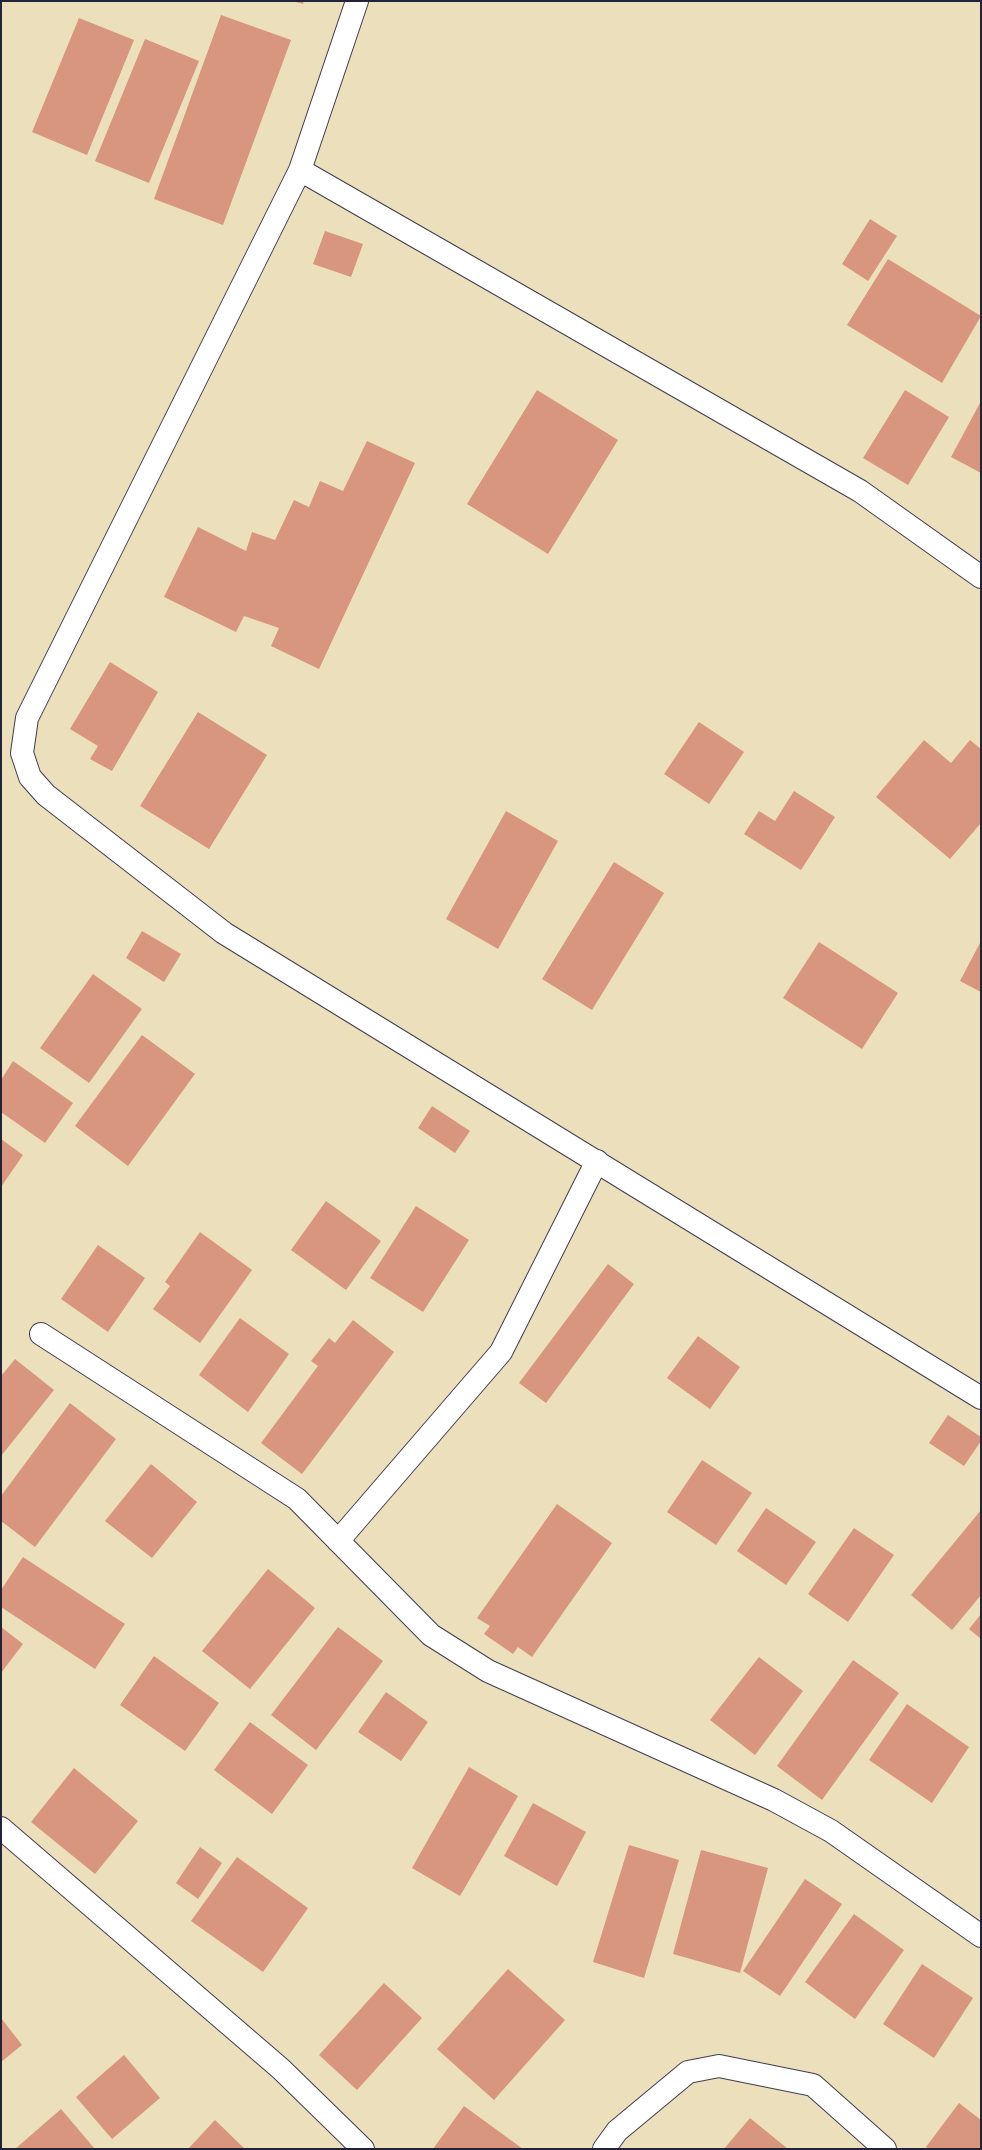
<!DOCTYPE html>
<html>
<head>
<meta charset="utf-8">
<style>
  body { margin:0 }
  #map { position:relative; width:982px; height:2150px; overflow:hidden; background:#ecdfbc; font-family:Kalam,sans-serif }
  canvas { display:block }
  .frame { position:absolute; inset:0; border:2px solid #22223b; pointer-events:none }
</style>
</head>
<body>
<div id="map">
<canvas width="982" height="2150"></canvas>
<div class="frame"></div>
</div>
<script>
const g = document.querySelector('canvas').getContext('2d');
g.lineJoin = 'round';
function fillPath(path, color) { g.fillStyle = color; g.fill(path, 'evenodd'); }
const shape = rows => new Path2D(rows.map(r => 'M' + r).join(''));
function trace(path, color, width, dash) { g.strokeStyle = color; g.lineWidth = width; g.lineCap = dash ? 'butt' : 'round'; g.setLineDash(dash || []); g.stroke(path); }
fillPath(shape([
  [292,1,304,1,303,4],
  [221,15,291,40,223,225,154,199],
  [79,18,134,40,87,155,32,132],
  [145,39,199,61,149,183,95,161],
  [870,219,897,236,868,281,842,264],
  [325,231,363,244,351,277,313,264],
  [888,259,981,316,942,383,847,325],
  [537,390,618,440,548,554,467,504],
  [905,390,949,417,908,485,863,458],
  [981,401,981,473,951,457],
  [367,441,415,463,319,669,271,646,279,628,244,616,236,632,164,597,198,527,246,551,252,532,275,540,294,500,309,507,320,481,343,491],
  [110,662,158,692,112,771,90,759,98,746,70,729],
  [198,712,267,755,209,849,140,806],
  [699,722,744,752,709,804,664,774],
  [924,740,951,763,970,740,981,749,981,823,950,859,876,797],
  [794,791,835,817,801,870,744,834,759,811,775,821],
  [506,811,558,841,498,949,446,919],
  [614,862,664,893,592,1010,542,979],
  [142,931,181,954,164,982,126,958],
  [981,941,981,992,960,981],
  [819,942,898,993,862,1049,783,998],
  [93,974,142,1009,89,1083,40,1048],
  [142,1035,195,1074,128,1166,75,1126],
  [13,1061,73,1103,45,1143,1,1112,1,1080],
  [432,1106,470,1131,455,1153,418,1128],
  [1,1139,23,1155,1,1187],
  [326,1201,381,1241,346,1290,291,1250],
  [416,1206,469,1240,423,1312,370,1278],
  [200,1232,252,1270,200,1343,153,1309,170,1286,165,1282],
  [98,1245,145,1278,108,1332,61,1299],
  [608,1264,634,1284,546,1403,519,1383],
  [240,1318,289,1354,248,1412,199,1375],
  [353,1320,394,1352,302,1474,261,1443,318,1366,311,1361,329,1338,335,1343],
  [698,1336,740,1367,710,1409,667,1378],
  [15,1359,54,1390,1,1456,1,1376],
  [70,1403,116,1439,35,1547,1,1521,1,1496],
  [948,1415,981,1437,981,1441,964,1466,929,1443],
  [702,1460,752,1493,716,1545,667,1512],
  [151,1464,197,1502,152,1558,105,1521],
  [557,1504,612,1543,532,1657,518,1647,513,1654,484,1634,490,1626,477,1618],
  [766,1508,816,1542,786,1585,737,1551],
  [981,1510,981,1595,952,1630,911,1595],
  [854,1528,894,1555,848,1622,808,1594],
  [23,1557,125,1624,95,1669,1,1607,1,1590],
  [268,1569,315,1608,250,1689,202,1651],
  [981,1614,981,1639,969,1629],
  [1,1627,23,1644,1,1673],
  [338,1627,383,1661,316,1750,271,1715],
  [154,1656,219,1703,185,1751,120,1705],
  [759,1657,803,1691,755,1755,710,1720],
  [853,1660,899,1693,822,1800,777,1766],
  [386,1692,428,1722,401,1761,358,1732],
  [907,1704,969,1747,932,1803,869,1760],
  [250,1722,308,1765,272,1814,214,1770],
  [469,1767,518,1796,460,1896,412,1868],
  [74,1768,138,1821,95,1874,31,1822],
  [533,1803,586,1832,557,1886,504,1856],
  [629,1845,679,1860,644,1978,593,1962],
  [200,1847,222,1863,198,1899,176,1883],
  [701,1850,768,1868,740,1973,673,1954],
  [237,1857,308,1908,263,1972,191,1921],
  [805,1879,842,1904,780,1996,743,1971],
  [854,1914,904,1950,855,2019,805,1982],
  [922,1964,973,1998,934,2058,883,2024],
  [508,1969,565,2020,494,2100,437,2049],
  [384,1983,422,2018,357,2090,319,2055],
  [1,2018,22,2045,1,2062],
  [124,2055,160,2098,112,2139,76,2097],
  [959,2103,981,2120,981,2149,929,2149,926,2147],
  [464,2106,523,2149,433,2149],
  [61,2109,95,2149,15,2149],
  [750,2118,788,2149,724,2149],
  [215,2120,245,2149,188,2149]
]), '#d7967d');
const minor = shape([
  [357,1,300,170,27,718,22,753,30,777,46,795,224,933,981,1398],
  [300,170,860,491,981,577],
  [41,1334,297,1499,431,1635,488,1671,774,1800,831,1831,981,1936],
  [338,1541,501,1352,597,1161],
  [1,1828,281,2069,363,2149],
  [604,2149,617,2131,688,2072,719,2066,813,2085,885,2149]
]);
trace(minor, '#403e4e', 24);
trace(minor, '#fff', 22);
</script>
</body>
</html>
